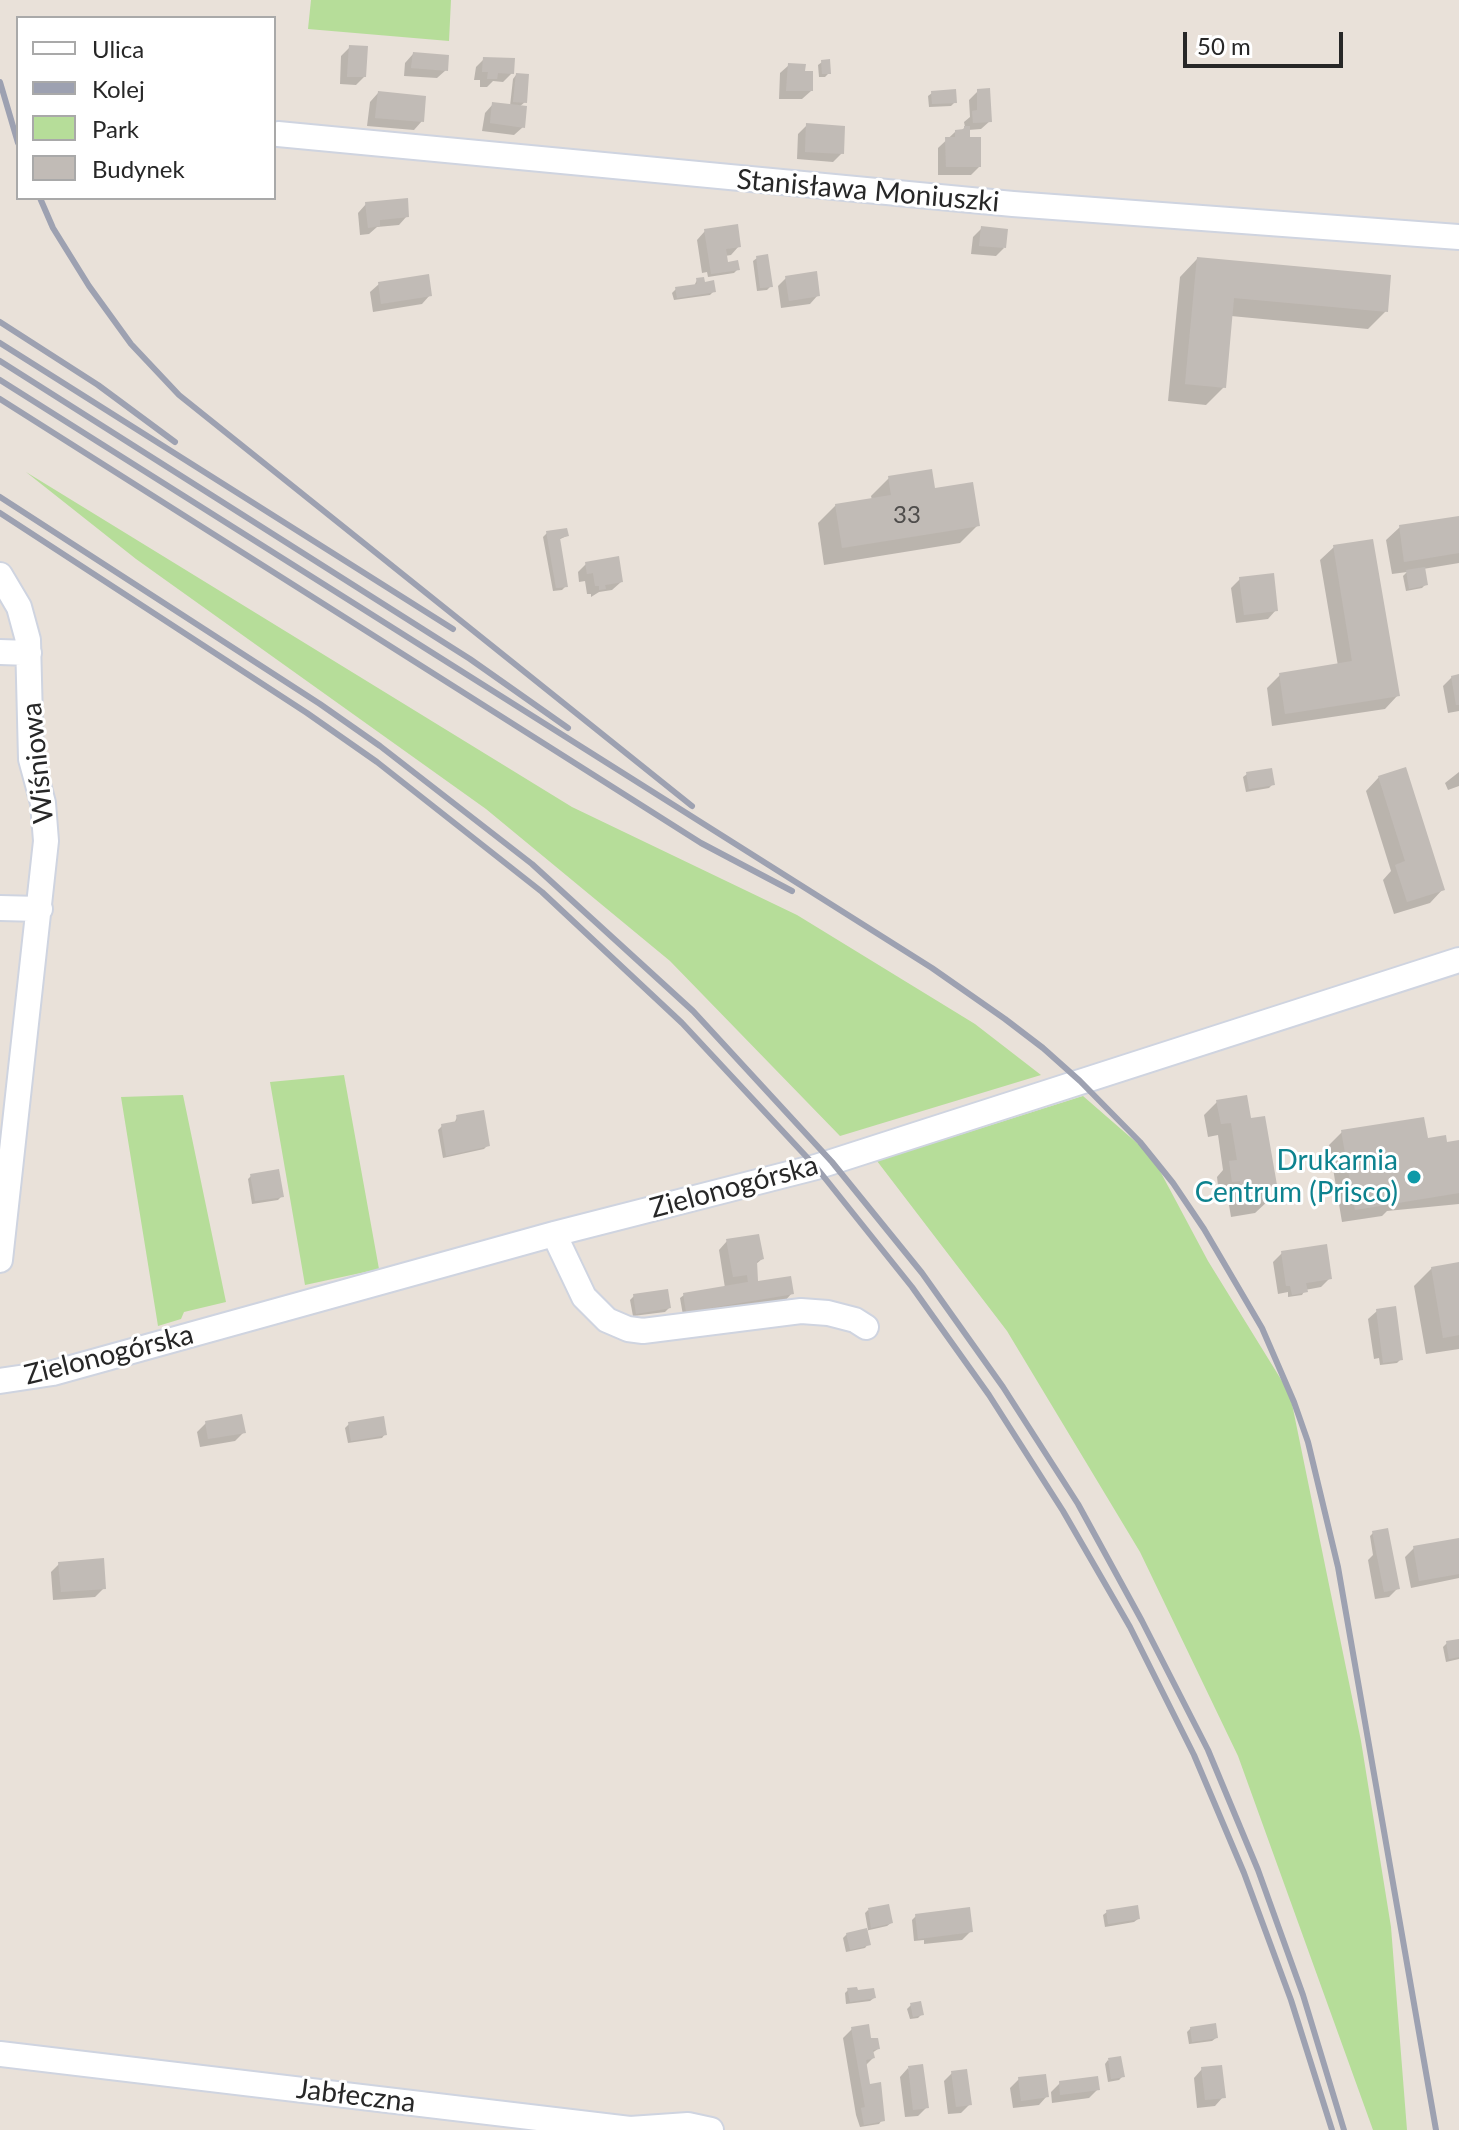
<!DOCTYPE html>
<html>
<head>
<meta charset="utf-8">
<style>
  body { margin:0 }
  #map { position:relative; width:1459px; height:2130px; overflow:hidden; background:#e9e1d9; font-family:Lato,sans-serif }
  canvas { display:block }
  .legend { position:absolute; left:16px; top:16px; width:260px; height:184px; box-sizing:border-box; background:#fff; border:2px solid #a9a9a9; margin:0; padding:10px 14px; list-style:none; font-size:24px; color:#272727 }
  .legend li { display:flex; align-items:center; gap:16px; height:40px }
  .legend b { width:40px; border:2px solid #a9a9a9 }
  .scale { position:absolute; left:1183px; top:32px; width:160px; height:36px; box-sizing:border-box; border:4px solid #272727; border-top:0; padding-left:10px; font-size:24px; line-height:28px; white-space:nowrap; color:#272727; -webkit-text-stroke:6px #fff; paint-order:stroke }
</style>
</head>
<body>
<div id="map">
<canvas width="1459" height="2130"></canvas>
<ul class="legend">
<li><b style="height:10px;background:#fff"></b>Ulica</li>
<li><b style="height:10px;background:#9da1b1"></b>Kolej</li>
<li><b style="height:22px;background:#b6dd99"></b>Park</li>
<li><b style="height:22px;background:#c1bbb6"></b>Budynek</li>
</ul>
<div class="scale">50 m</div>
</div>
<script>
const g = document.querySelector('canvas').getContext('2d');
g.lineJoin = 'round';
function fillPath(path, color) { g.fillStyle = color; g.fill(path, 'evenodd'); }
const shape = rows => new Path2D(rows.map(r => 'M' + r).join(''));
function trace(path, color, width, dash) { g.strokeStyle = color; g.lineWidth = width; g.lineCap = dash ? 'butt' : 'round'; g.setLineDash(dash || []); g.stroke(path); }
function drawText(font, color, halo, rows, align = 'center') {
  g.font = font + ' Lato,sans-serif'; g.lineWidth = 6; g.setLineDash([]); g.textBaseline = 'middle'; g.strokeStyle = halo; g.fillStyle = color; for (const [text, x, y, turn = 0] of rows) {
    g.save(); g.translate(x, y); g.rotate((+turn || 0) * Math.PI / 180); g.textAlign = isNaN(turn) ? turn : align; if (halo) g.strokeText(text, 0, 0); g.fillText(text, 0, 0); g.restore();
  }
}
fillPath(shape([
  [311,0,451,0,449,41,308,29],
  [26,472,572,807,797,915,975,1024,1041,1075,840,1136,670,961,486,809,136,559],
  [344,1075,379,1269,305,1285,270,1082],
  [183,1095,226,1302,184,1312,181,1319,158,1326,121,1097],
  [1083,1096,1152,1156,1208,1261,1290,1394,1361,1741,1391,1927,1407,2130,1373,2130,1238,1756,1140,1552,1007,1331,877,1161]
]), '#b6dd99');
fillPath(shape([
  [350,47,364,77,356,85,340,84,341,56],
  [413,54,446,70,437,78,404,76,405,63],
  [484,59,512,73,503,82,493,81,487,87,480,87,480,80,474,80,476,67],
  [822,62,829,73,825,77,819,77,818,65],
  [789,65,803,73,811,91,802,99,779,99,780,73],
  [516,75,525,102,519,107,523,127,514,135,482,131,485,113,493,104,510,106,513,79],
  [978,91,990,121,981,129,968,130,968,139,979,167,971,175,938,175,938,148,955,132,961,131,965,127,964,122,970,117,969,100],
  [378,93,422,121,414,130,367,126,370,102],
  [932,93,955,102,951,106,929,107,928,96],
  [807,125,842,153,833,162,797,159,798,134],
  [366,204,407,216,399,225,377,227,369,234,360,235,358,213],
  [981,229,1004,248,996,256,971,254,973,237],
  [705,231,739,246,731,255,725,256,722,265,738,269,734,273,708,277,707,272,702,273,697,240],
  [757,258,771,286,767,290,757,291,753,261],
  [1197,259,1386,311,1368,329,1231,316,1224,387,1206,405,1168,401,1180,277],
  [786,278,818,295,810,304,781,308,778,286],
  [697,280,714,291,710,295,674,300,672,293,676,289,694,286],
  [379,284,430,295,422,304,373,312,370,292],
  [889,478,978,525,960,543,824,565,818,523,836,505,872,500,871,496],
  [1459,518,1459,563,1423,569,1426,584,1422,588,1406,591,1403,576,1407,572,1392,574,1386,540,1400,527],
  [547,533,567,536,558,540,566,586,562,590,553,591,543,537],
  [1334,547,1398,695,1385,709,1272,726,1267,688,1280,675,1338,666,1320,560],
  [586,564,621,582,612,590,599,592,591,597,591,594,587,594,585,581,579,582,578,572],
  [1240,579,1276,610,1268,619,1236,623,1231,588],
  [1459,676,1459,711,1448,713,1443,686,1452,677],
  [1459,772,1459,786,1448,790,1445,783],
  [1247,774,1273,784,1269,788,1246,792,1243,777],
  [1379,777,1443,889,1430,903,1394,914,1383,880,1391,871,1366,791],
  [1217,1102,1249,1121,1274,1184,1267,1191,1269,1200,1255,1213,1231,1217,1227,1193,1219,1194,1217,1177,1223,1170,1218,1135,1208,1137,1204,1115],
  [457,1117,488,1145,484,1149,443,1158,438,1130,442,1126,454,1124],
  [1342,1132,1426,1143,1459,1142,1459,1204,1387,1211,1382,1216,1342,1222,1329,1145],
  [251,1176,282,1196,278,1200,252,1204,248,1179],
  [727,1241,762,1259,755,1265,756,1283,792,1293,784,1302,730,1311,729,1307,683,1315,680,1298,684,1295,725,1288,719,1250],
  [1282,1253,1330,1278,1321,1287,1305,1290,1302,1295,1288,1297,1288,1292,1278,1294,1273,1262],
  [1459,1264,1459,1349,1426,1354,1414,1286,1432,1268],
  [634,1296,669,1308,665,1312,633,1316,630,1300],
  [1377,1311,1401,1359,1397,1363,1380,1365,1379,1358,1374,1359,1368,1319],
  [206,1423,244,1432,235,1441,200,1447,197,1432],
  [349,1424,385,1434,382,1438,348,1443,345,1428],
  [1373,1533,1398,1588,1389,1597,1375,1599,1368,1560,1373,1555,1370,1536],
  [1459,1540,1459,1578,1411,1588,1405,1557,1414,1548],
  [59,1564,104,1588,95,1597,53,1600,51,1572],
  [1459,1641,1459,1659,1446,1662,1443,1647,1447,1643],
  [868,1910,891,1923,887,1926,865,1931,868,1944,865,1948,846,1952,843,1938,847,1934,868,1930,865,1913],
  [1107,1912,1138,1919,1134,1922,1105,1927,1103,1915],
  [916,1916,971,1931,962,1940,924,1944,924,1940,914,1941,912,1920],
  [848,1990,874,1998,870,2001,846,2004,845,1993],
  [911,2005,922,2014,918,2018,910,2019,907,2009],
  [1191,2028,1216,2038,1212,2041,1189,2044,1187,2032],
  [852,2029,878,2049,872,2053,873,2058,865,2066,868,2086,882,2120,879,2124,860,2127,856,2115,843,2038],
  [1108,2060,1123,2076,1119,2080,1108,2082,1105,2064],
  [908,2068,927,2107,918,2116,905,2117,900,2077],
  [1202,2069,1223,2097,1215,2106,1197,2108,1194,2078],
  [952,2073,970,2104,961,2113,948,2114,944,2081],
  [1019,2079,1047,2096,1039,2105,1013,2108,1010,2088],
  [1060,2083,1098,2089,1089,2098,1052,2103,1051,2092]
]), '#0003');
fillPath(shape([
  [349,45,368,46,366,77,347,77],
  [413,52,449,55,448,71,411,68],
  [483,57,515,58,514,74,498,73,497,79,487,79,488,72,482,72],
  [830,59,831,74,822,74,821,60],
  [788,63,806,64,805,71,813,71,813,91,786,91],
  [516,73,529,74,527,103,513,102],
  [990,88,992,122,973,123,972,111,977,110,977,89],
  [956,89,957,103,932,104,931,91],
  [378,91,426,96,424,122,375,118],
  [492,102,527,106,525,128,490,123],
  [806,123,845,126,844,154,805,152],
  [964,126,970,126,970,137,981,137,981,167,946,167,945,137,955,137,955,130,964,129],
  [408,198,409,217,380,220,380,226,368,228,365,202],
  [738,224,741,247,726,249,728,262,738,260,740,270,711,274,704,229],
  [981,226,1008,229,1006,248,979,246],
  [768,254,773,287,760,288,756,256],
  [1197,257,1391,275,1388,312,1234,298,1226,388,1185,384],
  [817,271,820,296,789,301,785,276],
  [429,274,432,296,381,304,378,282],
  [704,277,705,282,714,280,716,292,677,298,675,287,697,284,696,278],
  [932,469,935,488,973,482,980,526,842,548,835,504,891,495,888,476],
  [1459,516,1459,553,1404,562,1399,525],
  [567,528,569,536,560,538,568,587,556,588,546,531],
  [1373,539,1400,696,1285,714,1279,673,1352,661,1333,545],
  [619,556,623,582,605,585,606,589,599,590,599,586,595,586,593,573,587,574,585,562],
  [1425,567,1428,585,1409,589,1406,570],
  [1274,573,1278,611,1244,615,1239,577],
  [1459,674,1459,705,1456,705,1451,676],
  [1406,767,1445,890,1407,902,1395,865,1405,861,1378,776],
  [1272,768,1275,785,1249,789,1246,772],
  [1247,1095,1251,1118,1265,1116,1277,1185,1268,1186,1271,1201,1244,1205,1240,1181,1232,1182,1229,1161,1237,1160,1231,1123,1221,1124,1216,1100],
  [484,1110,490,1146,446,1156,441,1124,457,1121,456,1115],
  [1424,1117,1428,1138,1446,1135,1447,1142,1459,1140,1459,1193,1355,1210,1341,1130],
  [279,1169,284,1197,255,1201,250,1174],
  [759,1234,764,1259,757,1261,758,1281,791,1276,794,1294,686,1312,683,1293,748,1282,747,1275,733,1277,726,1239],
  [1327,1244,1332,1279,1306,1283,1308,1292,1292,1295,1290,1286,1286,1286,1281,1251],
  [1459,1262,1459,1335,1443,1338,1431,1267],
  [668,1289,671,1308,636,1314,633,1294],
  [1396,1306,1403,1360,1383,1363,1376,1309],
  [242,1414,246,1433,208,1439,205,1421],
  [384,1416,387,1435,351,1441,348,1422],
  [1388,1528,1400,1589,1384,1592,1372,1531],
  [1459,1538,1459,1574,1419,1581,1413,1546],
  [104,1558,106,1589,61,1592,58,1562],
  [1459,1639,1459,1657,1449,1659,1446,1641],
  [889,1904,893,1923,871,1928,868,1908],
  [1138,1905,1140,1919,1108,1924,1106,1910],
  [970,1907,973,1932,918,1939,915,1914],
  [867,1928,871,1945,850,1950,846,1933],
  [857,1987,858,1990,874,1988,876,1998,850,2002,847,1988],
  [921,2001,924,2015,913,2017,910,2003],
  [1216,2023,1218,2038,1192,2042,1190,2027],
  [869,2024,871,2038,878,2038,880,2049,873,2050,875,2058,866,2060,870,2084,881,2082,885,2121,864,2125,861,2108,865,2107,851,2027],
  [1121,2056,1125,2077,1111,2079,1108,2058],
  [923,2064,929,2108,913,2110,908,2066],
  [1222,2065,1226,2098,1205,2100,1201,2067],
  [967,2069,972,2105,956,2107,951,2071],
  [1046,2074,1049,2097,1021,2101,1018,2077],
  [1098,2076,1100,2090,1060,2095,1059,2081]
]), '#c1bbb6');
const minor = shape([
  [278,134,1013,204,1459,237],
  [0,575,19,607,28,640,31,759,43,803,46,841,0,1260],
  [0,652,29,653],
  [0,908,40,909],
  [554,1234,584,1297,607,1320,628,1329,643,1331,801,1311,828,1313,855,1320,866,1327],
  [0,1381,53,1373,554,1234,816,1167,1459,960],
  [0,2054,630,2129,688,2125,711,2130]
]);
trace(minor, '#cfd4e0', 28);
trace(minor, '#fff', 24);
trace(shape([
  [0,82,18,143],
  [40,198,53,228,89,286,131,344,179,395,692,806],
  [0,322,98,385,175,442],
  [0,343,453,629],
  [0,361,470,659,568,728],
  [0,380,932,968,1005,1019,1043,1048,1080,1081,1140,1142,1173,1183,1204,1229,1262,1328,1294,1402,1308,1442,1338,1567,1436,2130],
  [0,399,701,843,792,891],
  [0,497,320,704,380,746,532,864,693,1011,832,1162,922,1273,1003,1387,1078,1504,1142,1621,1208,1750,1258,1870,1303,1995,1344,2130],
  [0,513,307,713,377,762,542,892,682,1023,816,1167,912,1287,989,1395,1063,1511,1130,1627,1194,1755,1244,1873,1291,2000,1332,2130]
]), '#9da1b1', 6);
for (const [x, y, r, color] of [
  [1414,1177,8,"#0f9aa8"]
]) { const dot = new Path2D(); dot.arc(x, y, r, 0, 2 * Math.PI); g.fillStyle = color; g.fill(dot); trace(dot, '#fff', 3); }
drawText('24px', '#4e4c4b', null, [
  ["33",907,515]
]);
drawText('28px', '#272727', '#fff', [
  ["Stanisława Moniuszki",868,191,5],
  ["Wiśniowa",38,763,-96],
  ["Zielonogórska",734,1187,-15],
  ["Zielonogórska",109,1355,-14],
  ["Jabłeczna",356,2096,7]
]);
drawText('28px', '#0d838f', '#fff', [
  ["Drukarnia",1398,1161],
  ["Centrum (Prisco)",1398,1193]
], 'right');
</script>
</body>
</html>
